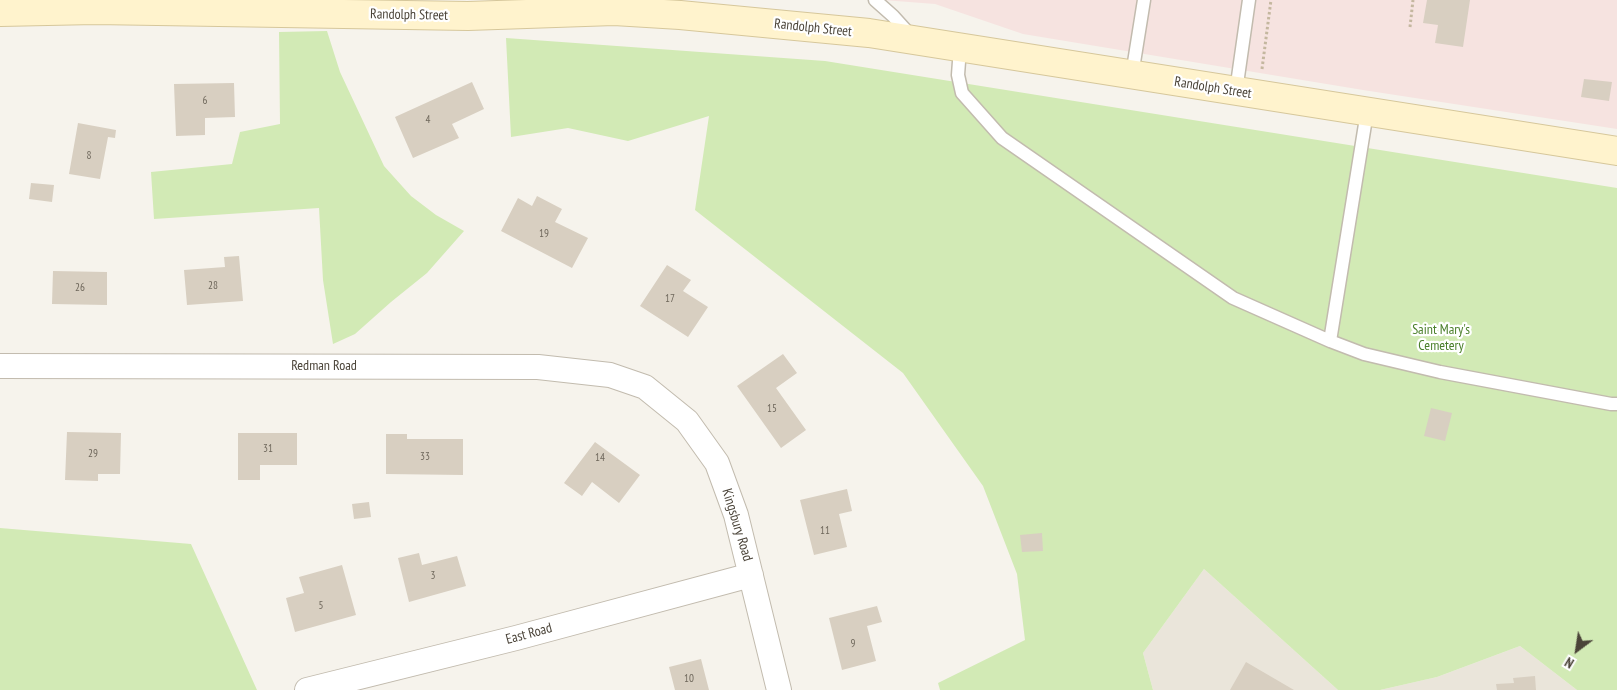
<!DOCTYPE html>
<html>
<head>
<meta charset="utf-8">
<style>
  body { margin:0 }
  #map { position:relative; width:1617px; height:690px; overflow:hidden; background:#f6f3ec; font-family:"PT Sans Narrow",sans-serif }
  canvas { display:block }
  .north { position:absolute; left:1552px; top:625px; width:50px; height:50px; -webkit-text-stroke:4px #fff; paint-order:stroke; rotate:211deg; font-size:14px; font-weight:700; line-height:20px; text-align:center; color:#4b4439 }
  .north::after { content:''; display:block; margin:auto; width:18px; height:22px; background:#4b4439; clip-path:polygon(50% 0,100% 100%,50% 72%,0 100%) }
</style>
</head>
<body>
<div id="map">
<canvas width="1617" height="690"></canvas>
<div class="north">N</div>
</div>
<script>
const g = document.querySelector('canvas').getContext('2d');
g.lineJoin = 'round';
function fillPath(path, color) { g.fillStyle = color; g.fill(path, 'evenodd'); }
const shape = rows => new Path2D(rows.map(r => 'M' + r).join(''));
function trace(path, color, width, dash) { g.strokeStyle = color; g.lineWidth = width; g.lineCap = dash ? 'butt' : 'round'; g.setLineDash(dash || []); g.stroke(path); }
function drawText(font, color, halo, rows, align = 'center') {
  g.font = font + ' "PT Sans Narrow",sans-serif'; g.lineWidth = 4.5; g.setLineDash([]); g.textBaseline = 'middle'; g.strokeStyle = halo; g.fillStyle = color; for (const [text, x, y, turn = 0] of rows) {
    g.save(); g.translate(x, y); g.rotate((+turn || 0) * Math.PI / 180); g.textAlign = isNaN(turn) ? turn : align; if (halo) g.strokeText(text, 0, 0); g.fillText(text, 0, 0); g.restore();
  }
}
fillPath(shape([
  [1204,569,1338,690,1153,690,1143,653],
  [1520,646,1577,690,1380,690,1437,677]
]), '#eae5da');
fillPath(shape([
  [883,0,1617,0,1617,129,1363,90,1023,34,935,4]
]), '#f6e3e0');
fillPath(shape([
  [327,31,340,72,384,166,411,196,436,215,464,231,427,273,391,302,355,334,333,344,323,280,319,208,154,219,151,172,232,164,240,132,280,124,279,32],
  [506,38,825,61,1617,188,1617,690,1577,690,1520,646,1437,677,1380,690,1338,690,1204,569,1143,653,1153,690,940,690,938,683,1025,640,1017,574,983,486,903,373,695,210,709,116,628,141,568,128,511,137],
  [0,528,191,544,257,690,0,690]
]), '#d2eab5');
fillPath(shape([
  [1427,0,1470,0,1463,47,1435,43,1438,25,1423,23],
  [1584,79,1612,82,1609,101,1581,97],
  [472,82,484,109,452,124,459,138,413,158,395,117],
  [234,83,235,117,205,118,205,135,176,136,174,84],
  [78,123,116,130,115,138,108,137,100,179,69,174],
  [31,183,54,185,52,202,29,199],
  [537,196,562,209,555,222,588,238,572,268,501,231,518,198,532,206],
  [239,256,243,301,187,305,184,270,225,267,224,257],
  [667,265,691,280,683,291,708,307,688,337,640,306],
  [53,271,107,272,107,305,52,304],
  [783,354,797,373,776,388,806,430,781,448,737,386],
  [1431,408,1452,413,1445,441,1424,436],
  [67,432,121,433,120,474,98,474,98,481,65,480],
  [238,433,297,433,297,465,260,465,260,480,238,480],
  [386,434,407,434,407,439,463,439,463,475,386,474],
  [595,442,640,475,619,503,592,482,582,496,564,483],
  [847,489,852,511,839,514,847,547,814,555,800,500],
  [369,502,371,517,354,519,352,504],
  [1042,533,1043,551,1022,552,1020,535],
  [419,553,422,565,457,556,466,586,409,602,398,558],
  [342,565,356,615,295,632,286,598,304,593,299,577],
  [877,606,882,622,867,626,876,661,842,670,829,618],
  [701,659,709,690,675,690,669,667],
  [1246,662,1294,690,1230,690],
  [1535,676,1536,690,1497,690,1496,684,1514,683,1513,678]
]), '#d8cfc1');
const service = shape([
  [875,0,893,16,912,37],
  [960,48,958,75,962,93,1002,138,1233,298,1330,341,1367,112],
  [1132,75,1144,0],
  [1236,91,1249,0],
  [1330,341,1364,354,1440,372,1611,404,1617,404]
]);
const minor = shape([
  [0,366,538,367,610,375,645,387,687,421,717,463,736,515,779,690],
  [307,690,516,638,751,575]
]);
const secondary = shape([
  [0,12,95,10,468,16,614,11,680,15,869,33,1617,151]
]);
trace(service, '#c2bbae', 15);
trace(minor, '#c2bbae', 26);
trace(secondary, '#d6c79b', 30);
trace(shape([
  [1410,27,1413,0],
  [1262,69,1271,0]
]), '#c4b79f', 3, [2.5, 2.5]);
trace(service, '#fff', 12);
trace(minor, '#fff', 24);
trace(secondary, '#fff3cd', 28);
drawText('11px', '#6e675b', null, [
  ["6",205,101],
  ["4",428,120],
  ["8",89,156],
  ["19",544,234],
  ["28",213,286],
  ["26",80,288],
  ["17",670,299],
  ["15",772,409],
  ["31",268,449],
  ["29",93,454],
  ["33",425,457],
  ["14",600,458],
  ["11",825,531],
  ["3",433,576],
  ["5",321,606],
  ["9",853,644],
  ["10",689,679]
]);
drawText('14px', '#4b4439', '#fff', [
  ["Randolph Street",409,15,1],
  ["Randolph Street",813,28,6],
  ["Randolph Street",1213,88,9],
  ["Redman Road",324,366],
  ["Kingsbury Road",737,525,73],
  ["East Road",529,634,-15]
]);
drawText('14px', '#4a7f2a', '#fff', [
  ["Saint Mary's",1441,330],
  ["Cemetery",1441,346]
]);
</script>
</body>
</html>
